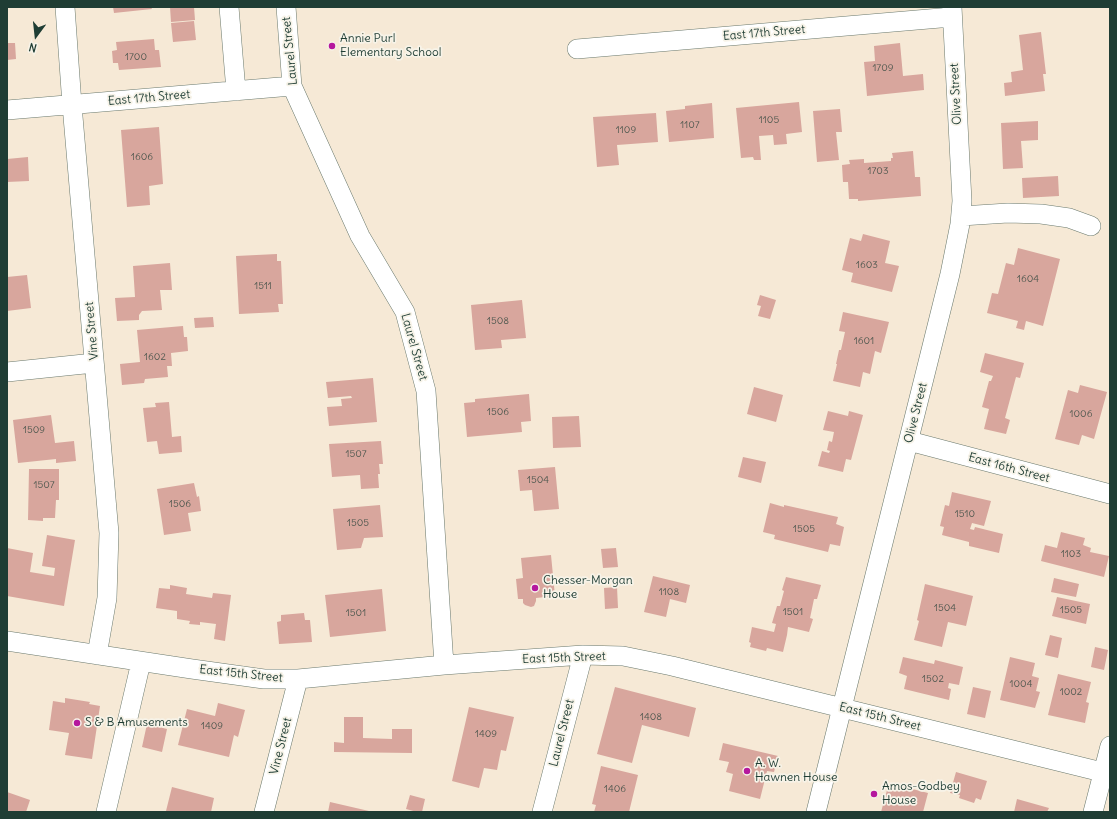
<!DOCTYPE html>
<html>
<head>
<meta charset="utf-8">
<style>
  body { margin:0 }
  #map { position:relative; width:1117px; height:819px; overflow:hidden; background:#f6e9d6; font-family:Delius,sans-serif }
  canvas { display:block }
  .frame { position:absolute; inset:0; border:8px solid #1f3d34; pointer-events:none }
  .north { position:absolute; left:16px; top:16px; width:40px; height:40px; -webkit-text-stroke:3px #f7f3e8; paint-order:stroke; rotate:195deg; font-size:11px; font-weight:700; line-height:16px; text-align:center; color:#1f3d34 }
  .north::after { content:''; display:block; margin:auto; width:14px; height:18px; background:#1f3d34; clip-path:polygon(50% 0,100% 100%,50% 72%,0 100%) }
</style>
</head>
<body>
<div id="map">
<canvas width="1117" height="819"></canvas>
<div class="frame"></div>
<div class="north">N</div>
</div>
<script>
const g = document.querySelector('canvas').getContext('2d');
g.lineJoin = 'round';
function fillPath(path, color) { g.fillStyle = color; g.fill(path, 'evenodd'); }
const shape = rows => new Path2D(rows.map(r => 'M' + r).join(''));
function trace(path, color, width, dash) { g.strokeStyle = color; g.lineWidth = width; g.lineCap = dash ? 'butt' : 'round'; g.setLineDash(dash || []); g.stroke(path); }
function drawText(font, color, halo, rows, align = 'center') {
  g.font = font + ' Delius,sans-serif'; g.lineWidth = 3.5; g.setLineDash([]); g.textBaseline = 'middle'; g.strokeStyle = halo; g.fillStyle = color; for (const [text, x, y, turn = 0] of rows) {
    g.save(); g.translate(x, y); g.rotate((+turn || 0) * Math.PI / 180); g.textAlign = isNaN(turn) ? turn : align; if (halo) g.strokeText(text, 0, 0); g.fillText(text, 0, 0); g.restore();
  }
}
fillPath(shape([
  [113,7,151,7,152,9,114,13],
  [170,7,194,7,195,20,171,22],
  [194,21,196,40,173,42,171,23],
  [1041,32,1046,74,1043,74,1045,91,1005,96,1004,83,1012,82,1011,72,1023,70,1019,35],
  [154,39,155,50,159,50,161,67,119,70,118,63,113,63,112,51,117,50,116,42],
  [7,43,15,43,16,59,7,60],
  [900,43,903,76,923,74,924,90,867,96,864,62,875,61,874,46],
  [799,102,802,132,786,134,787,144,774,145,773,135,759,136,761,160,754,160,753,157,741,158,736,108],
  [712,103,714,138,669,142,666,111,685,109,685,106],
  [840,109,842,132,836,132,839,160,817,162,813,111],
  [656,113,658,142,617,145,619,165,597,167,593,117],
  [1038,121,1038,140,1021,141,1023,168,1003,169,1001,123],
  [159,127,163,184,149,186,150,205,127,207,121,130],
  [913,151,915,177,920,177,921,196,858,201,858,199,849,199,848,182,843,182,842,165,850,164,849,160,864,159,864,163,891,161,891,158,893,158,892,153],
  [28,157,29,181,7,182,7,159],
  [1058,176,1059,196,1023,198,1022,178],
  [863,234,890,241,885,263,899,266,892,292,851,282,853,273,842,270,850,238,861,241],
  [1018,248,1060,259,1043,326,1026,321,1024,330,1016,328,1018,321,987,313,992,293,998,294,1006,263,1014,265],
  [277,254,277,261,281,261,283,304,278,304,279,312,239,314,236,256],
  [170,263,172,290,160,290,162,310,142,311,139,315,139,320,117,321,115,298,135,297,133,266],
  [27,275,31,308,7,311,7,277],
  [760,295,776,300,770,319,758,316,761,306,757,305],
  [522,300,526,338,501,340,502,348,475,350,471,305],
  [843,312,889,322,881,353,875,351,870,374,863,372,860,387,833,381,837,364,836,364,839,350,841,350,845,332,839,331],
  [213,317,214,327,195,328,194,318],
  [183,326,184,337,187,337,188,351,171,353,172,366,167,366,168,377,145,379,144,383,122,385,120,364,140,362,137,330],
  [985,353,1024,363,1020,378,1016,377,1005,418,1010,420,1006,434,984,429,989,409,982,407,989,381,991,381,993,376,980,372],
  [373,378,377,422,329,426,327,407,342,406,341,399,352,398,351,396,328,398,326,382],
  [1080,385,1107,392,1094,439,1082,435,1079,445,1055,439,1068,390,1078,393],
  [754,387,783,395,776,422,747,414],
  [529,394,531,421,521,422,522,432,467,437,464,403,475,402,475,399],
  [169,402,172,437,181,436,182,452,159,454,157,441,147,442,143,408,156,407,155,403],
  [828,411,848,416,849,411,863,415,851,460,846,459,843,472,818,466,822,451,829,453,830,451,827,450,829,441,832,442,834,432,823,430],
  [51,415,55,443,74,441,76,461,56,463,56,459,18,463,13,420],
  [579,416,581,447,553,448,552,417],
  [381,441,383,464,379,464,380,474,378,474,379,488,361,489,360,475,332,477,329,444],
  [743,457,766,462,761,483,738,477],
  [555,467,559,509,534,511,532,490,520,491,518,470],
  [29,469,59,469,59,500,56,500,55,518,43,518,43,521,28,520],
  [194,483,197,497,199,496,201,511,188,513,191,531,164,535,157,489],
  [952,492,991,501,984,526,972,523,970,529,974,530,975,527,1003,534,999,553,969,546,969,542,942,535,944,527,940,526,945,505,949,506],
  [770,503,784,507,784,505,838,517,836,524,844,527,840,546,830,544,828,552,774,539,775,535,763,532],
  [380,505,383,537,364,538,361,548,337,550,333,509],
  [1061,532,1085,538,1083,545,1091,548,1090,552,1109,556,1104,577,1041,561,1045,545,1057,548],
  [47,535,75,540,64,606,7,596,7,548,33,553,30,572,54,576,55,568,42,566],
  [616,548,618,567,603,568,601,549],
  [551,555,555,596,536,598,536,601,534,606,531,607,525,605,523,603,523,599,518,599,516,579,523,578,521,558],
  [653,576,690,585,686,603,670,599,666,617,644,612],
  [786,577,821,585,817,599,814,599,810,618,813,619,809,632,788,627,787,635,783,652,767,648,766,651,750,647,751,643,749,642,752,627,774,632,776,624,772,623,777,606,780,606,784,591,782,590],
  [1054,578,1079,584,1076,597,1051,592],
  [925,584,973,596,966,626,948,622,942,647,914,640,919,621,917,620],
  [170,585,187,588,186,594,212,598,213,593,231,595,225,641,214,639,216,624,200,622,200,625,189,624,190,621,177,619,177,611,156,608,159,588,170,589],
  [617,587,618,608,605,609,604,588],
  [382,589,386,631,330,637,325,595],
  [1057,597,1090,604,1086,624,1052,616],
  [304,613,305,620,310,620,312,642,279,644,277,622,281,621,281,615],
  [1050,635,1062,638,1058,658,1045,655],
  [1095,647,1108,650,1104,670,1091,667],
  [903,657,934,664,935,660,963,667,959,685,949,683,948,688,951,689,949,700,904,689,907,676,899,673],
  [1010,657,1035,663,1032,676,1039,678,1036,691,1040,692,1035,708,1000,700],
  [1058,674,1091,682,1086,702,1089,703,1085,723,1048,715],
  [615,687,696,708,689,737,642,725,632,763,597,754],
  [973,687,991,691,985,718,967,714],
  [65,698,90,702,89,704,100,706,92,759,65,755,69,733,49,730,53,701,65,703],
  [218,703,245,710,238,737,234,735,229,757,178,745,187,709,215,716],
  [469,707,514,717,506,751,501,750,497,770,484,768,479,788,452,781],
  [344,717,363,717,363,738,392,739,392,729,412,729,412,753,334,752,334,742,344,743],
  [147,724,167,729,162,752,142,747],
  [723,743,778,756,774,772,767,771,760,799,729,791,733,774,726,772,729,762,719,760],
  [601,766,638,775,629,812,594,812,596,805,592,804],
  [956,772,987,781,981,800,976,798,974,803,959,798,960,795,950,793],
  [889,783,928,793,923,812,881,812],
  [172,787,214,798,211,812,201,811,201,812,166,811],
  [7,792,30,800,26,812,7,812],
  [410,795,425,799,422,812,417,812,406,809],
  [1017,799,1049,808,1047,812,1014,812],
  [330,802,369,811,369,812,328,812]
]), '#d8a69d');
const minor = shape([
  [65,7,72,105,109,533,107,598,97,655],
  [229,7,236,91],
  [286,7,292,86,360,236,405,312,426,391,444,665],
  [577,49,952,17],
  [7,110,292,86],
  [961,216,1008,213,1041,214,1069,218,1091,226],
  [7,372,94,363],
  [909,441,1110,494],
  [7,641,192,669,264,679,298,679,444,665,583,655,623,656,672,666,1110,774],
  [106,812,141,662],
  [264,812,298,679],
  [542,812,583,655],
  [816,812,950,274,960,224,962,201,952,7],
  [1093,812,1110,746]
]);
trace(minor, '#6a796d', 20);
trace(minor, '#fff', 19);
for (const [x, y, r, color] of [
  [332,46,4,"#b5179e"],
  [535,588,4,"#b5179e"],
  [77,723,4,"#b5179e"],
  [747,771,4,"#b5179e"],
  [874,794,4,"#b5179e"]
]) { const dot = new Path2D(); dot.arc(x, y, r, 0, 2 * Math.PI); g.fillStyle = color; g.fill(dot); trace(dot, '#f7f3e8', 1.5); }
drawText('10px', '#4d574e', null, [
  ["1700",136,57],
  ["1709",883,68],
  ["1105",769,120],
  ["1107",690,125],
  ["1109",626,130],
  ["1606",142,157],
  ["1703",878,171],
  ["1603",867,265],
  ["1604",1028,279],
  ["1511",263,286],
  ["1508",498,321],
  ["1601",864,341],
  ["1602",155,357],
  ["1506",498,412],
  ["1006",1081,414],
  ["1509",34,430],
  ["1507",356,454],
  ["1504",538,480],
  ["1507",44,485],
  ["1506",180,504],
  ["1510",965,514],
  ["1505",358,523],
  ["1505",804,529],
  ["1103",1071,554],
  ["1108",669,592],
  ["1504",945,608],
  ["1505",1071,610],
  ["1501",793,612],
  ["1501",356,613],
  ["1502",933,679],
  ["1004",1021,684],
  ["1002",1071,692],
  ["1408",651,717],
  ["1409",212,726],
  ["1409",486,734],
  ["1406",615,789]
]);
drawText('12px', '#1f3d34', '#f7f3e8', [
  ["East 17th Street",764,33,-5],
  ["Laurel Street",290,51,-96],
  ["Olive Street",956,94,-93],
  ["East 17th Street",149,98,-5],
  ["Vine Street",92,331,-95],
  ["Laurel Street",414,347,74],
  ["Olive Street",916,413,-76],
  ["East 16th Street",1009,468,15],
  ["East 15th Street",564,658,-2],
  ["East 15th Street",241,674,6],
  ["East 15th Street",880,717,14],
  ["Laurel Street",562,733,-76],
  ["Vine Street",281,746,-76]
]);
drawText('12px', '#1f3d34', '#f7f3e8', [
  ["Annie Purl",340,39],
  ["Elementary School",340,53],
  ["Chesser-Morgan",543,581],
  ["House",543,595],
  ["S & B Amusements",85,723],
  ["A. W.",755,764],
  ["Hawnen House",755,778],
  ["Amos-Godbey",882,787],
  ["House",882,801]
], 'left');
</script>
</body>
</html>
